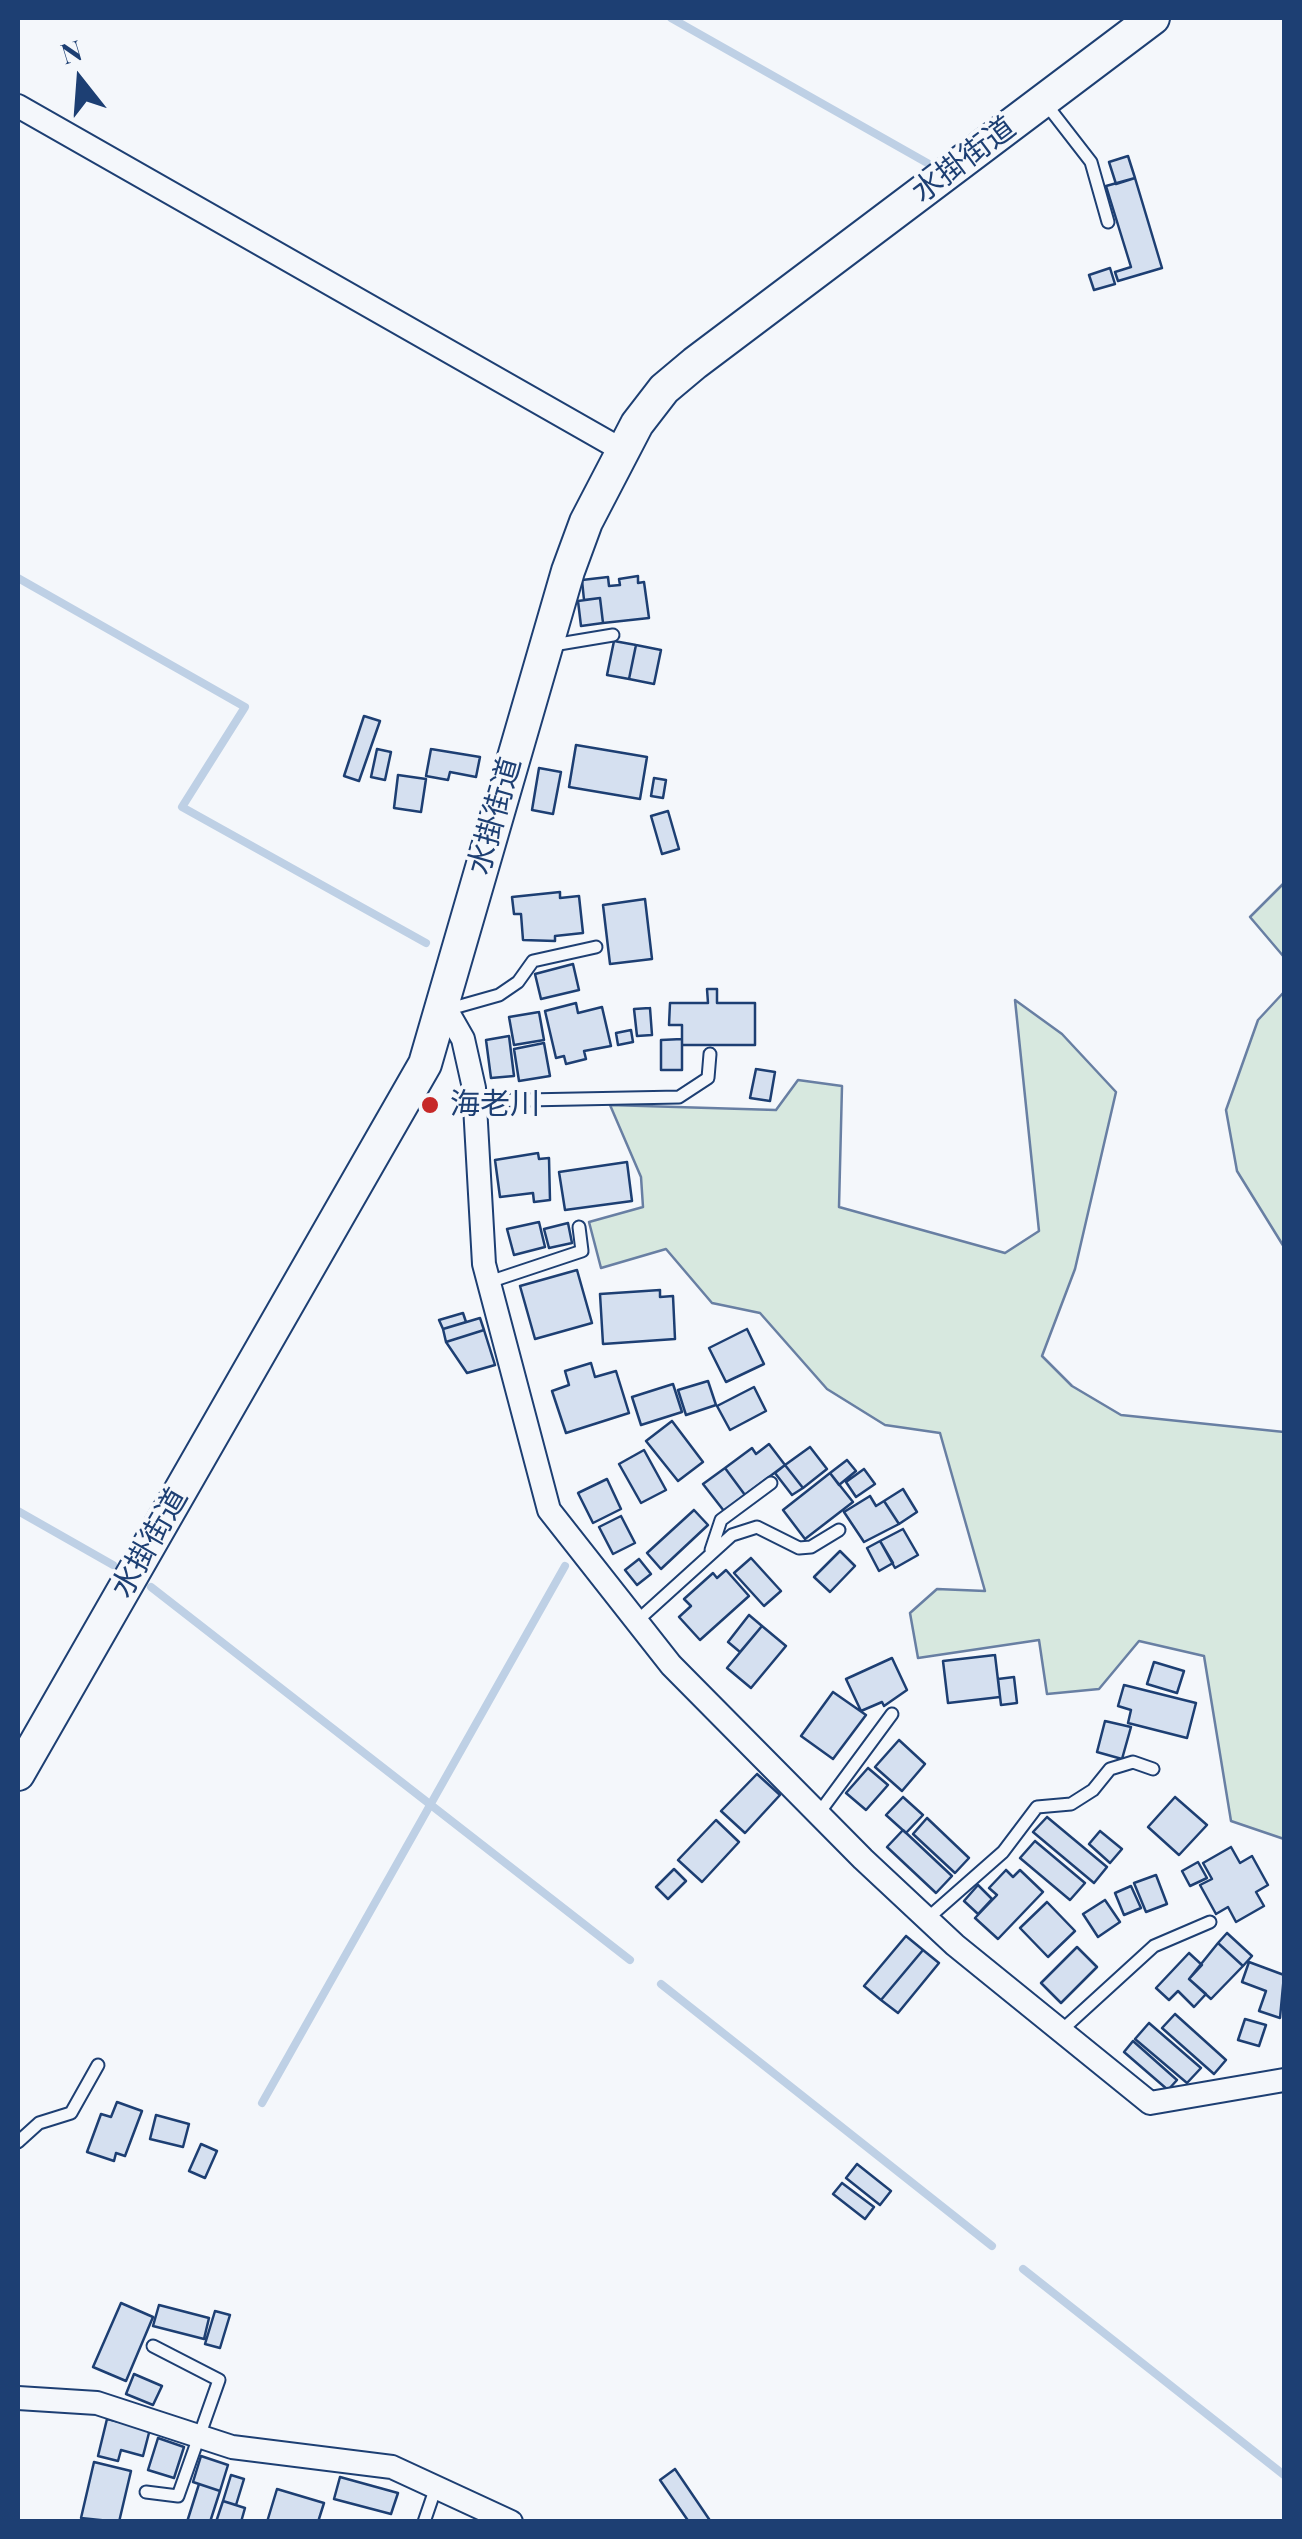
<!DOCTYPE html>
<html>
<head>
<meta charset="utf-8">
<style>
  body { margin:0 }
  #map { position:relative; width:1302px; height:2539px; overflow:hidden; background:#f4f7fb; font-family:"Playfair Display",serif }
  canvas { display:block }
  .frame { position:absolute; inset:0; border:20px solid #1d3f73; pointer-events:none }
  .north { position:absolute; left:30px; top:30px; width:100px; height:100px; -webkit-text-stroke:8px #f4f7fb; paint-order:stroke; rotate:343deg; font-size:28px; font-weight:700; line-height:40px; text-align:center; color:#1d3f73 }
  .north::after { content:''; display:block; margin:auto; width:35px; height:45px; background:#1d3f73; clip-path:polygon(50% 0,100% 100%,50% 72%,0 100%) }
</style>
</head>
<body>
<div id="map">
<canvas width="1302" height="2539"></canvas>
<div class="frame"></div>
<div class="north">N</div>
</div>
<script>
const g = document.querySelector('canvas').getContext('2d');
g.lineJoin = 'round';
function fillPath(path, color) { g.fillStyle = color; g.fill(path, 'evenodd'); }
const shape = rows => new Path2D(rows.map(r => 'M' + r).join(''));
function trace(path, color, width, dash) { g.strokeStyle = color; g.lineWidth = width; g.lineCap = dash ? 'butt' : 'round'; g.setLineDash(dash || []); g.stroke(path); }
function drawText(font, color, halo, rows, align = 'center') {
  g.font = font + ' "Playfair Display","Noto Sans JP",serif'; g.lineWidth = 8; g.setLineDash([]); g.textBaseline = 'middle'; g.strokeStyle = halo; g.fillStyle = color; for (const [text, x, y, turn = 0] of rows) {
    g.save(); g.translate(x, y); g.rotate((+turn || 0) * Math.PI / 180); g.textAlign = isNaN(turn) ? turn : align; if (halo) g.strokeText(text, 0, 0); g.fillText(text, 0, 0); g.restore();
  }
}
const green = shape([
  [1284,883,1284,957,1250,917,1284,883],
  [1284,992,1284,1247,1237,1171,1226,1110,1258,1020,1284,992],
  [1015,1000,1062,1034,1116,1092,1075,1269,1042,1356,1072,1386,1121,1415,1284,1432,1284,1839,1231,1821,1204,1656,1139,1641,1099,1689,1047,1694,1039,1640,918,1658,910,1613,937,1589,985,1591,940,1433,885,1425,827,1389,760,1313,712,1303,666,1249,601,1268,589,1222,643,1207,641,1177,610,1105,776,1110,798,1080,842,1086,839,1207,1005,1253,1039,1231,1015,1000]
]);
fillPath(green, '#d7e8df');
trace(green, '#687fa3', 2.5);
trace(shape([
  [671,18,929,164],
  [18,578,245,707,182,807,426,943],
  [18,1511,113,1565],
  [151,1587,630,1960],
  [661,1984,992,2246],
  [262,2103,565,1566],
  [1023,2269,1284,2475]
]), '#bed0e5', 8);
const building = shape([
  [1128,156,1135,178,1116,184,1109,162,1128,156],
  [1135,178,1162,268,1118,281,1115,272,1131,267,1106,186,1135,178],
  [1110,268,1115,284,1094,290,1089,275,1110,268],
  [638,576,638,583,644,582,649,618,603,623,600,598,584,600,582,580,608,577,609,586,620,585,619,579,638,576],
  [600,598,603,623,581,626,578,601,600,598],
  [614,641,636,645,629,679,607,675,614,641],
  [636,645,661,650,654,684,629,679,636,645],
  [364,716,380,721,359,781,344,776,364,716],
  [576,745,647,757,640,799,569,787,576,745],
  [377,749,391,752,385,780,371,777,377,749],
  [431,749,480,757,476,777,450,772,448,780,426,776,431,749],
  [539,768,561,772,553,814,532,810,539,768],
  [398,775,426,779,421,812,394,808,398,775],
  [654,778,666,780,663,798,651,796,654,778],
  [668,811,679,849,662,854,651,816,668,811],
  [560,892,560,898,579,896,583,933,555,936,555,941,523,940,521,914,514,914,512,897,560,892],
  [645,899,652,959,610,964,603,905,645,899],
  [573,964,579,990,541,999,535,974,573,964],
  [707,989,717,989,717,1003,755,1003,755,1045,682,1045,682,1025,669,1025,670,1003,708,1003,707,989],
  [576,1003,578,1013,602,1007,611,1046,584,1051,586,1059,566,1064,564,1056,556,1058,545,1011,576,1003],
  [650,1008,652,1035,637,1036,634,1009,650,1008],
  [539,1012,544,1040,514,1045,509,1017,539,1012],
  [631,1030,633,1042,618,1045,616,1033,631,1030],
  [509,1036,514,1076,491,1078,486,1040,509,1036],
  [682,1039,682,1070,661,1070,661,1040,682,1039],
  [544,1043,550,1076,519,1081,514,1049,544,1043],
  [756,1069,775,1072,770,1101,750,1098,756,1069],
  [538,1153,539,1159,549,1158,550,1200,534,1202,533,1193,500,1197,495,1160,538,1153],
  [627,1162,632,1201,565,1210,559,1172,627,1162],
  [539,1222,545,1247,514,1255,507,1229,539,1222],
  [568,1223,572,1243,549,1248,544,1229,568,1223],
  [577,1270,592,1323,535,1339,520,1286,577,1270],
  [660,1290,660,1297,673,1296,675,1339,603,1344,600,1294,660,1290],
  [463,1313,466,1322,443,1329,439,1320,463,1313],
  [480,1318,484,1330,446,1342,443,1329,480,1318],
  [747,1329,764,1364,726,1382,709,1348,747,1329],
  [484,1330,495,1365,467,1373,446,1342,484,1330],
  [591,1363,595,1377,616,1371,629,1413,566,1433,552,1391,569,1385,565,1371,591,1363],
  [708,1381,716,1405,686,1415,678,1390,708,1381],
  [673,1384,682,1412,641,1425,632,1397,673,1384],
  [754,1387,766,1411,730,1430,717,1406,754,1387],
  [672,1421,703,1462,678,1481,646,1441,672,1421],
  [769,1444,785,1465,745,1495,725,1468,752,1448,756,1454,769,1444],
  [810,1447,827,1469,803,1488,785,1465,810,1447],
  [644,1450,666,1490,641,1503,619,1464,644,1450],
  [847,1460,856,1471,839,1485,830,1473,847,1460],
  [785,1465,803,1488,792,1495,775,1473,785,1465],
  [725,1468,745,1495,724,1511,703,1484,725,1468],
  [864,1469,875,1484,856,1497,846,1482,864,1469],
  [830,1473,853,1502,805,1539,783,1510,830,1473],
  [607,1479,621,1509,593,1523,578,1493,607,1479],
  [903,1489,917,1512,899,1524,884,1501,903,1489],
  [870,1496,876,1506,884,1501,899,1524,864,1542,844,1512,870,1496],
  [694,1510,708,1525,661,1569,647,1553,694,1510],
  [621,1516,635,1543,613,1554,599,1527,621,1516],
  [903,1529,918,1555,895,1568,880,1541,903,1529],
  [880,1541,893,1563,879,1571,867,1548,880,1541],
  [840,1551,855,1566,830,1592,814,1577,840,1551],
  [751,1558,781,1591,764,1606,734,1573,751,1558],
  [639,1559,651,1574,637,1585,625,1570,639,1559],
  [726,1570,749,1596,700,1640,679,1617,691,1606,684,1599,713,1573,717,1578,726,1570],
  [749,1615,762,1626,740,1652,728,1642,749,1615],
  [762,1626,786,1646,751,1688,727,1668,762,1626],
  [995,1655,1000,1697,948,1703,943,1661,995,1655],
  [892,1658,907,1690,884,1706,882,1702,861,1711,846,1679,892,1658],
  [1154,1662,1184,1671,1177,1693,1147,1684,1154,1662],
  [1014,1677,1017,1703,1001,1705,998,1679,1014,1677],
  [1124,1685,1196,1703,1187,1738,1128,1723,1131,1710,1118,1706,1124,1685],
  [833,1692,866,1715,833,1759,801,1736,833,1692],
  [1105,1721,1131,1727,1122,1759,1097,1752,1105,1721],
  [899,1740,925,1764,902,1791,875,1767,899,1740],
  [868,1768,888,1785,866,1810,846,1793,868,1768],
  [757,1774,780,1795,745,1833,721,1811,757,1774],
  [903,1797,923,1815,906,1833,886,1815,903,1797],
  [1175,1797,1207,1825,1179,1855,1148,1827,1175,1797],
  [1047,1817,1107,1867,1094,1883,1033,1832,1047,1817],
  [927,1818,969,1858,955,1873,913,1834,927,1818],
  [716,1820,739,1842,702,1882,678,1860,716,1820],
  [903,1830,952,1876,936,1893,887,1847,903,1830],
  [1100,1831,1122,1849,1110,1863,1089,1844,1100,1831],
  [1035,1841,1085,1883,1070,1900,1020,1858,1035,1841],
  [1231,1847,1240,1863,1252,1856,1268,1885,1256,1892,1264,1906,1236,1922,1228,1907,1216,1914,1200,1885,1212,1879,1203,1863,1231,1847],
  [1198,1862,1207,1878,1190,1886,1182,1871,1198,1862],
  [674,1869,686,1881,668,1899,656,1887,674,1869],
  [1006,1870,1013,1877,1020,1870,1043,1892,998,1939,975,1918,997,1895,989,1888,1006,1870],
  [1156,1875,1167,1904,1146,1912,1134,1883,1156,1875],
  [978,1885,992,1899,978,1914,964,1901,978,1885],
  [1131,1886,1141,1908,1124,1915,1115,1893,1131,1886],
  [1105,1900,1120,1922,1098,1937,1083,1914,1105,1900],
  [1047,1902,1075,1931,1048,1957,1020,1928,1047,1902],
  [1227,1933,1252,1956,1243,1966,1218,1943,1227,1933],
  [906,1936,923,1950,881,2000,864,1986,906,1936],
  [1218,1943,1243,1966,1211,1999,1189,1979,1218,1943],
  [1077,1947,1097,1967,1061,2003,1041,1983,1077,1947],
  [923,1950,939,1963,898,2013,881,2000,923,1950],
  [1189,1953,1202,1965,1189,1979,1206,1994,1194,2007,1178,1991,1169,2000,1156,1988,1189,1953],
  [1249,1962,1284,1975,1280,2018,1259,2011,1266,1991,1242,1982,1249,1962],
  [1175,2014,1226,2060,1214,2074,1162,2028,1175,2014],
  [1245,2019,1266,2025,1259,2046,1238,2040,1245,2019],
  [1149,2023,1201,2068,1187,2083,1135,2039,1149,2023],
  [1133,2041,1177,2080,1168,2090,1124,2052,1133,2041],
  [117,2102,142,2111,125,2156,116,2153,114,2161,87,2152,101,2114,111,2117,117,2102],
  [156,2115,189,2124,183,2147,150,2139,156,2115],
  [201,2144,217,2151,205,2178,189,2171,201,2144],
  [857,2164,891,2191,880,2205,846,2178,857,2164],
  [842,2183,874,2207,865,2219,833,2194,842,2183],
  [121,2303,153,2317,126,2381,93,2367,121,2303],
  [159,2305,209,2318,204,2339,153,2326,159,2305],
  [215,2311,230,2315,220,2348,205,2344,215,2311],
  [134,2374,162,2386,153,2405,126,2394,134,2374],
  [107,2419,150,2429,143,2456,121,2450,118,2461,98,2456,107,2419],
  [158,2438,184,2447,174,2478,148,2470,158,2438],
  [201,2456,228,2465,220,2491,193,2482,201,2456],
  [94,2462,131,2471,119,2522,81,2518,94,2462],
  [675,2469,711,2522,689,2522,660,2480,675,2469],
  [231,2475,244,2479,236,2505,223,2501,231,2475],
  [340,2477,398,2493,391,2514,334,2499,340,2477],
  [199,2484,220,2491,210,2522,187,2522,199,2484],
  [277,2489,324,2503,318,2522,267,2522,277,2489],
  [223,2501,245,2508,241,2522,216,2522,223,2501]
]);
fillPath(building, '#d5e0f0');
trace(building, '#1d3f73', 2.5);
const service = shape([
  [1046,104,1091,162,1108,222],
  [553,645,613,635],
  [446,1010,499,995,518,982,533,961,596,947],
  [475,1101,679,1097,708,1078,710,1054],
  [489,1282,582,1251,579,1227],
  [711,1550,721,1520,771,1483],
  [637,1621,732,1535,757,1527,799,1548,811,1547,839,1530],
  [819,1813,892,1714],
  [928,1918,1003,1852,1037,1807,1071,1804,1093,1790,1110,1769,1133,1762,1153,1769],
  [1063,2029,1154,1946,1210,1922],
  [18,2142,39,2123,71,2113,98,2065],
  [146,2492,178,2496,219,2380,153,2346],
  [424,2522,435,2490]
]);
const minor = shape([
  [18,106,622,450],
  [443,1004,463,1039,474,1088,484,1264,549,1510,671,1665,863,1859,955,1945,1150,2103,1284,2080],
  [18,2398,97,2403,232,2447,392,2467,511,2522]
]);
const secondary = shape([
  [18,1774,425,1064,568,571,586,522,637,424,664,389,695,363,1153,18]
]);
trace(service, '#1d3f73', 15);
trace(minor, '#1d3f73', 26);
trace(secondary, '#1d3f73', 36);
trace(service, '#f4f7fb', 11);
trace(minor, '#f4f7fb', 22);
trace(secondary, '#f4f7fb', 32);
for (const [x, y, r, color] of [
  [430,1105,10,"#c62828"]
]) { const dot = new Path2D(); dot.arc(x, y, r, 0, 2 * Math.PI); g.fillStyle = color; g.fill(dot); trace(dot, '#f4f7fb', 4); }
drawText('30px', '#1d3f73', '#f4f7fb', [
  ["水掛街道",964,160,-37],
  ["水掛街道",495,816,-74],
  ["水掛街道",150,1543,-60]
]);
drawText('30px', '#1d3f73', '#f4f7fb', [
  ["海老川",450,1105]
], 'left');
</script>
</body>
</html>
